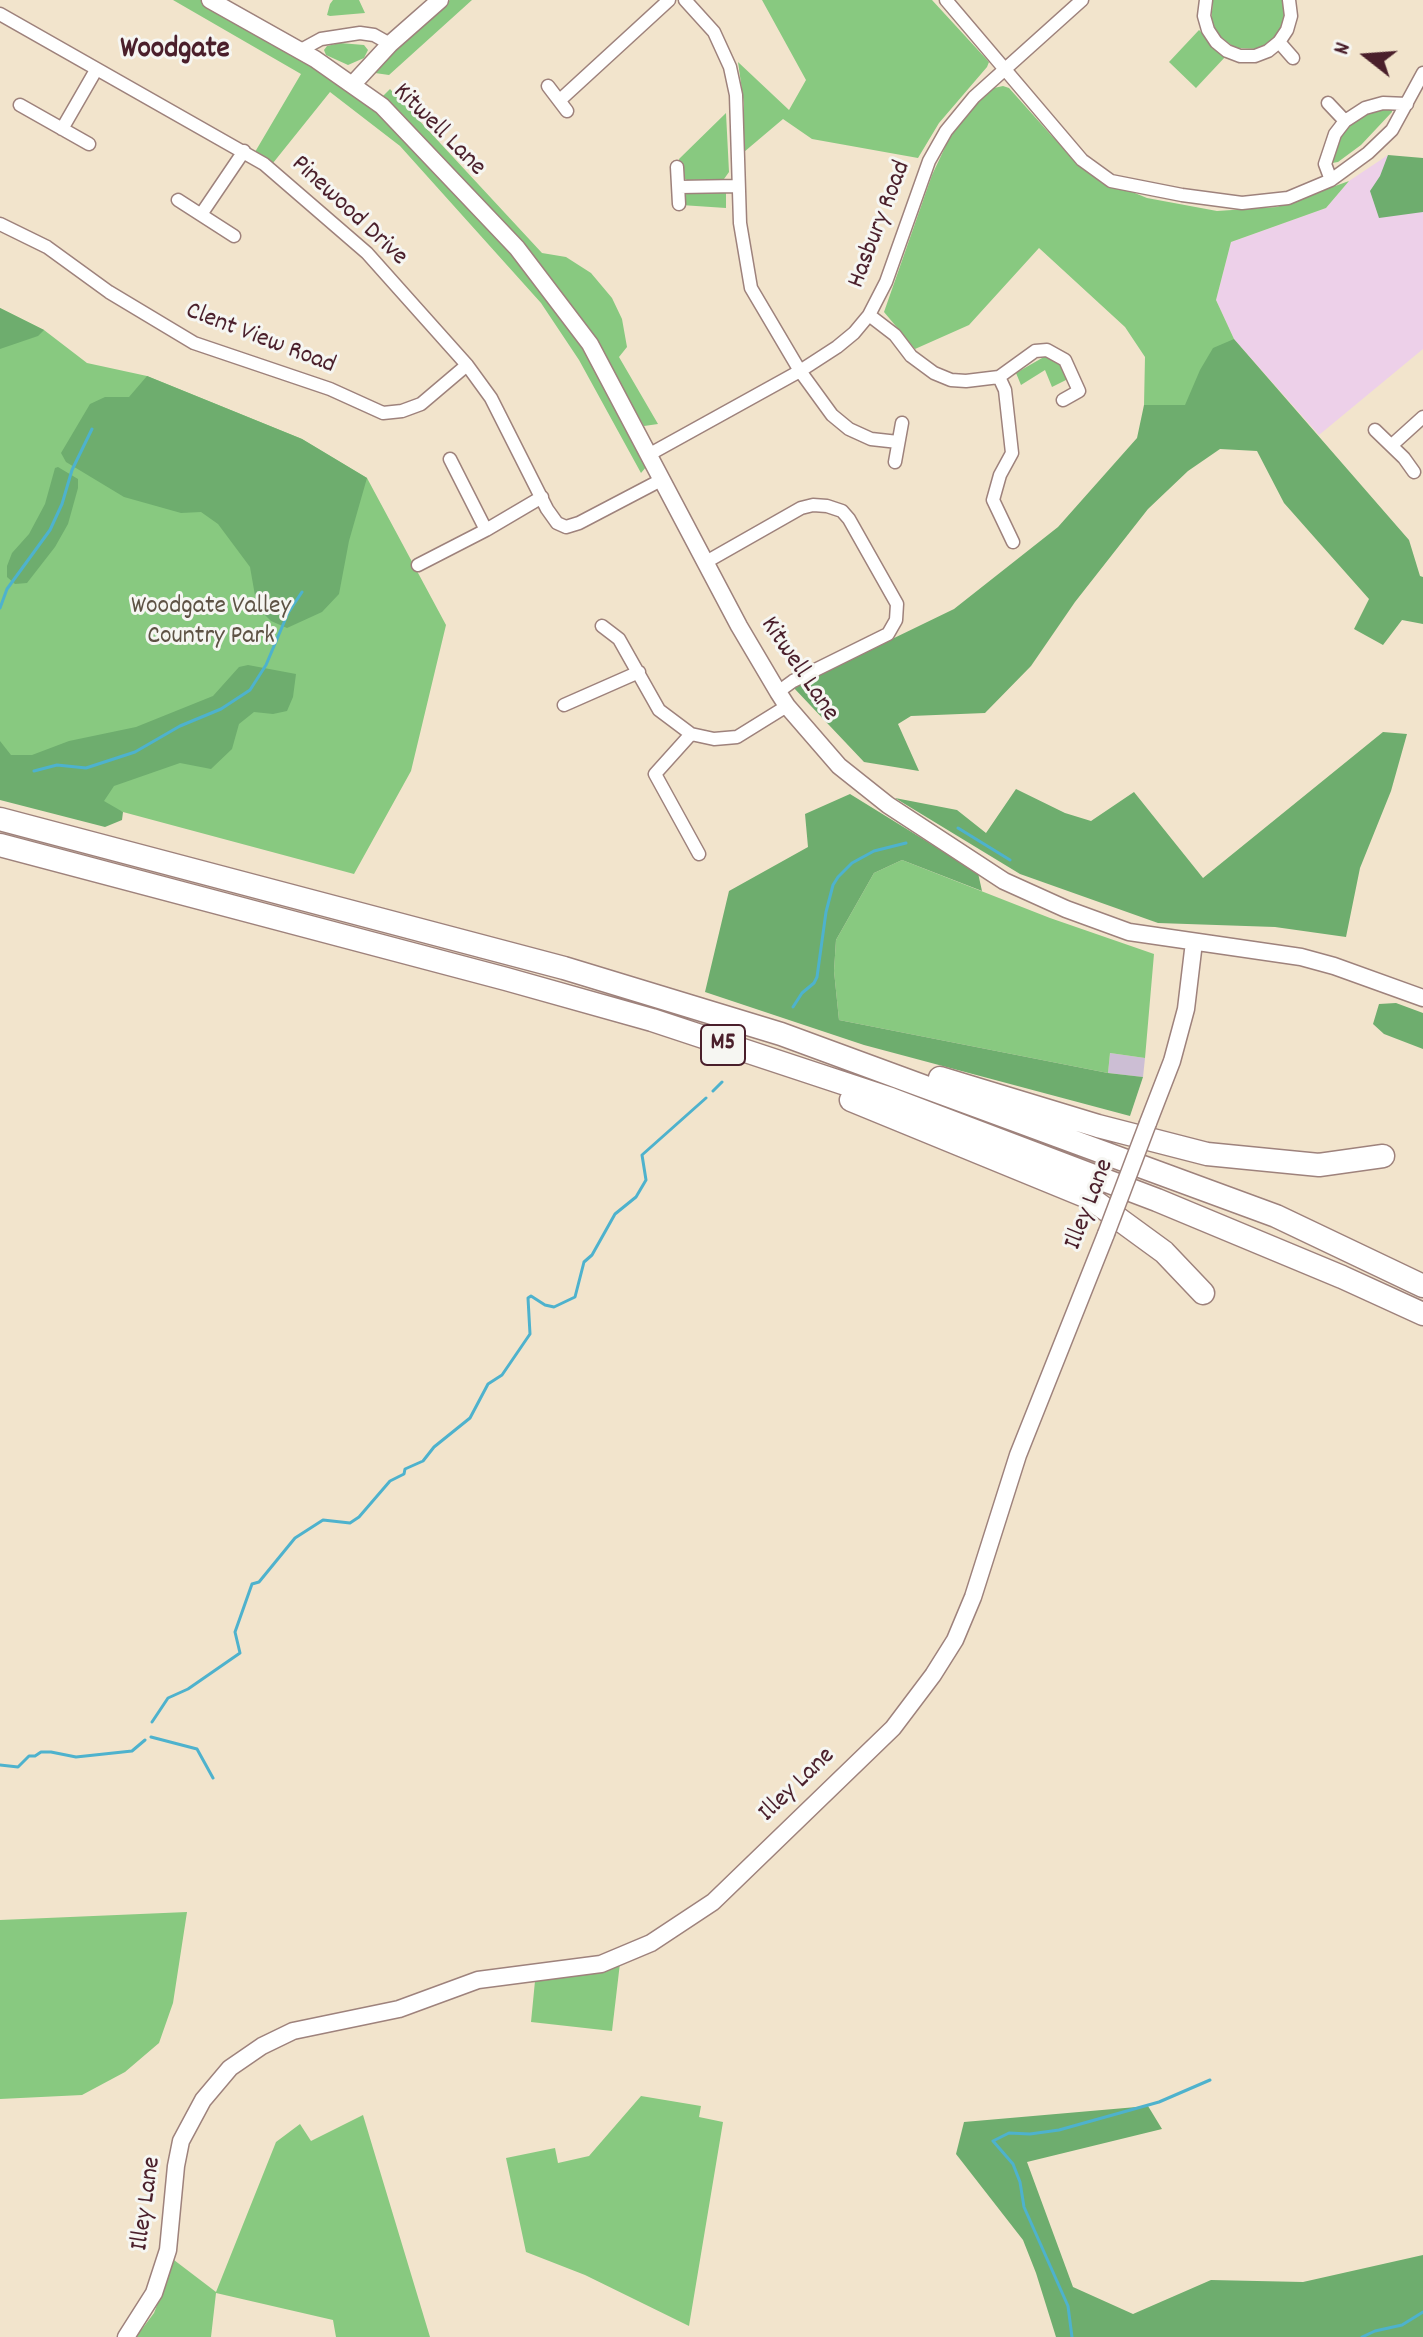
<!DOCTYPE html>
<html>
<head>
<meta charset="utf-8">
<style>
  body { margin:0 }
  #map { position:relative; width:1423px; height:2337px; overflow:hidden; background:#f2e4cc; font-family:Dekko,sans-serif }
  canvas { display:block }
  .north { position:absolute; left:1327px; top:16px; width:80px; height:80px; -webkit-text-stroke:6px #f6f6f2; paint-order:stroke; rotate:287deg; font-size:22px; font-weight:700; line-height:32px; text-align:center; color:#4a1f2b }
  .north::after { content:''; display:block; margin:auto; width:28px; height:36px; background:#4a1f2b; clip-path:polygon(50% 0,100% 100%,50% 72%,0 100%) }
</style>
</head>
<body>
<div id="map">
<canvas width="1423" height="2337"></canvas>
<div class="north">N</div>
</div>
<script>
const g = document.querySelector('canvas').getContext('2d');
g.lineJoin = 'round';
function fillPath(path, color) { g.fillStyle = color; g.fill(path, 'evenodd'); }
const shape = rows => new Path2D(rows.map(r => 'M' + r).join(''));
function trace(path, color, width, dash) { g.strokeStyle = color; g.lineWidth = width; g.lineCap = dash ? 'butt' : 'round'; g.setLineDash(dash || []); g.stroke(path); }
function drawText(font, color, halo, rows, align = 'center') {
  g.font = font + ' Dekko,sans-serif'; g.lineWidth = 6; g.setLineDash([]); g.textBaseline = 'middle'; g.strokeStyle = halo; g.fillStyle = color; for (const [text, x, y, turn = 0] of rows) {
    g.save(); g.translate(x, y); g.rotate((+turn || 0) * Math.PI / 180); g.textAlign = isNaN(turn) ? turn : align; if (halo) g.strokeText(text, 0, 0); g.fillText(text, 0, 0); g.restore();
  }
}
fillPath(shape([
  [1388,155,1423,184,1423,349,1319,435,1234,339,1216,300,1231,242,1326,208,1349,181]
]), '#edd0e9');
fillPath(shape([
  [1110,1053,1145,1058,1143,1077,1108,1073]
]), '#ccbed4');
fillPath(shape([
  [173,0,201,0,342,84,370,104,414,145,535,280,580,340,647,466,641,473,579,360,541,303,400,146,330,92,273,163,255,152,301,74],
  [333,0,359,0,365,13,330,16,327,15,330,4],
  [450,0,472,0,389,75,375,73,374,69],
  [762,0,932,0,989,62,987,67,939,123,918,158,812,139,783,119,744,152,744,104,738,62,789,110,806,80],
  [1213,0,1284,0,1286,12,1284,24,1270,43,1259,49,1235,48,1217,34,1211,23],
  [1199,30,1226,56,1196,88,1169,62],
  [340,43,364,45,368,50,364,58,348,65,326,55,324,50,327,46],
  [1003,86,1009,88,1051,135,1093,176,1147,198,1217,211,1277,207,1349,181,1326,208,1231,242,1216,300,1234,339,1225,406,1144,405,1145,357,1125,327,1039,248,969,325,915,349,884,312,932,175,949,139,967,113,994,88],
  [390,89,542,253,566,257,591,273,612,298,622,319,627,347,619,357,658,424,644,426,594,342,382,97],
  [1378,107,1392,109,1392,112,1361,145,1338,162,1332,163,1338,139,1352,121],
  [726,113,729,172,724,179,687,180,682,177,679,159],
  [686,189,726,191,726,208,681,205],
  [0,308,44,330,87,363,147,376,302,439,367,478,446,625,411,771,354,874,0,779],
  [1049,354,1059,358,1068,379,1052,387,1045,370,1021,385,1016,373],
  [902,860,1050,918,1154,954,1145,1058,1110,1053,1108,1073,839,1020,834,971,836,940,874,873],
  [187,1912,173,2003,159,2043,125,2072,82,2095,0,2099,0,1920],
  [620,1963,612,2031,531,2022,535,1981],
  [641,2096,701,2106,699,2117,723,2122,689,2326,585,2275,526,2252,506,2158,555,2148,558,2163,589,2156],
  [363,2115,430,2337,336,2337,333,2320,216,2293,211,2337,136,2337,154,2313,174,2260,216,2292,276,2142,300,2124,311,2141]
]), '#88c980');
fillPath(shape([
  [1388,155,1423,158,1423,212,1379,218,1370,191,1380,176],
  [0,308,44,330,38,336,0,349],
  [1234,339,1409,540,1420,576,1423,577,1423,624,1402,620,1383,645,1354,629,1369,599,1284,503,1257,451,1220,449,1188,471,1148,509,1075,602,1031,666,985,713,911,716,898,724,919,771,864,762,793,687,954,609,1058,527,1137,438,1144,405,1185,405,1200,370,1213,348],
  [147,376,302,439,367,478,349,541,339,594,322,612,287,628,271,621,257,607,250,567,218,524,201,512,181,513,124,497,66,462,61,453,90,404,105,397,129,397],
  [58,467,78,479,78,488,68,524,55,547,27,583,15,584,7,577,7,566,12,553,29,534,45,504,55,468],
  [248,665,296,674,293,697,287,711,273,714,254,712,239,724,232,749,211,769,180,763,114,786,104,801,123,812,122,820,105,827,0,800,0,741,11,755,32,755,69,741,136,727,213,696,239,667],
  [1383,732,1407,734,1391,791,1360,868,1346,937,1275,927,1158,923,1020,874,895,798,957,810,986,833,1016,789,1065,813,1091,821,1134,792,1203,878],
  [850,794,978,873,982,891,902,860,874,873,836,940,834,971,839,1020,1108,1073,1143,1077,1130,1116,864,1045,705,992,729,891,808,847,805,814],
  [1396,1003,1423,1013,1423,1049,1384,1034,1373,1024,1379,1004],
  [1148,2106,1162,2129,1027,2162,1073,2287,1133,2314,1211,2280,1303,2282,1423,2255,1423,2337,1056,2337,1036,2273,1023,2240,956,2154,964,2122]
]), '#6ead6e');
trace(shape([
  [0,608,7,589,50,530,62,504,72,470,92,429],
  [34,771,57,765,86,768,135,752,180,726,221,709,250,690,266,665,288,613,302,592],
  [958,828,1010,860],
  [793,1007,802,993,814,983,817,977,826,912,833,885,838,877,852,863,874,851,906,843],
  [713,1091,722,1082],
  [152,1722,168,1698,188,1689,240,1653,235,1632,252,1584,259,1582,295,1538,323,1520,350,1523,359,1517,390,1481,404,1474,405,1469,423,1461,434,1447,470,1418,488,1384,502,1375,530,1334,528,1298,531,1296,545,1305,554,1307,575,1297,584,1262,592,1255,615,1214,636,1197,646,1180,642,1155,706,1098],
  [151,1737,197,1749,213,1778],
  [0,1765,18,1767,29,1756,35,1756,41,1752,51,1752,76,1757,132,1751,145,1740],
  [1072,2337,1068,2306,1024,2207,1020,2182,1013,2164,993,2141,1009,2133,1030,2134,1059,2130,1159,2102,1210,2080],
  [1362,2337,1375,2331,1402,2325,1423,2312]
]), '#4eb2cd', 3);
const minor = shape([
  [685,0,714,32,730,67,736,95,740,223,751,288,800,371,832,415,849,429,871,439,898,442],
  [946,0,1082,160,1111,181,1182,195,1242,203,1288,198,1331,180,1368,153,1392,130,1423,73],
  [1206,0,1204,16,1208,30,1216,42,1227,51,1240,56,1255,56,1268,51,1279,42,1287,30,1291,16,1289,0],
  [0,14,264,164,367,253,467,365,491,398,547,509,557,523,566,527,579,523,663,479],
  [1279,42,1293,58],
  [299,51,321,39,360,33,374,35,390,44],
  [548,86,567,111],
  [560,100,669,0],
  [1328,103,1345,121],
  [20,105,89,144],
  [62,129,96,70],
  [677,167,679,204],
  [1331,180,1325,164,1335,134,1345,121,1365,108,1383,103,1407,104],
  [679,187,738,186],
  [178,200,234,236],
  [202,213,244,151],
  [0,224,47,247,109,292,194,343,330,389,383,413,402,411,421,404,467,365],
  [869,315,895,335,911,356,934,373,951,380,966,381,999,377,1035,351,1047,350,1065,360,1079,391,1063,400],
  [999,377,1005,390,1012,453,1000,475,993,500,1013,542],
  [1375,430,1404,458,1414,472],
  [1392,445,1423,417],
  [650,454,800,371,837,347,854,333,869,315,886,282,929,161,946,131,974,97,1082,0],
  [450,459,486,530],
  [895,462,902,423],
  [706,562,801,508,813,505,827,506,842,511,849,519,897,604,896,620,888,634,793,681,778,692],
  [418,565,486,530,542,497],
  [602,626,619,639,659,710,691,734,714,739,737,737,787,706],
  [564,705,639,672],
  [691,734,655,774,699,854]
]);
const tertiary = shape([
  [210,0,315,59,382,106,517,248,590,344,739,626,778,692,787,706,839,766,888,805,1004,881,1066,909,1129,932,1301,957,1334,966,1423,998],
  [353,84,390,44,440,0],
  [1148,1123,1172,1061,1186,1009,1194,942],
  [126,2337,154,2293,168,2250,176,2166,181,2141,203,2100,230,2068,262,2046,293,2031,399,2009,478,1980,601,1964,651,1943,713,1902,893,1728,933,1675,955,1640,973,1597,1018,1455,1106,1234]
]);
const motorway = shape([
  [0,819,564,968,781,1034,1276,1216,1423,1286],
  [0,845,506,979,652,1020,891,1099,1157,1200,1342,1277,1423,1314],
  [940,1078,1098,1126,1207,1154,1319,1165,1383,1156],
  [851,1100,1090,1198,1164,1252,1203,1293]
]);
trace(minor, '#9e827c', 15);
trace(tertiary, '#9e827c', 19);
trace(motorway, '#9e827c', 25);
trace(minor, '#fff', 12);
trace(tertiary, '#fff', 16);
trace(motorway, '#fff', 22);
const tertiaryBridge = shape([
  [1106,1234,1148,1123]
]);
trace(tertiaryBridge, '#9e827c', 19, []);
trace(tertiaryBridge, '#fff', 16);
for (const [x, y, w] of [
  [723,1045,44]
]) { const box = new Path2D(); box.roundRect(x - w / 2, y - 20, w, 40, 6); g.fillStyle = '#f6f6f2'; g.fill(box); trace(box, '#4a1f2b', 2); }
drawText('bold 24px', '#4a1f2b', null, [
  ["M5",723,1045]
]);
drawText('26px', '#4a1f2b', '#f6f6f2', [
  ["Kitwell Lane",438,131,45],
  ["Pinewood Drive",348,212,43],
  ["Hasbury Road",881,225,-69],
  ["Clent View Road",260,340,21],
  ["Kitwell Lane",798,670,56],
  ["Illey Lane",1091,1205,-69],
  ["Illey Lane",798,1786,-44],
  ["Illey Lane",148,2204,-82]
]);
drawText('26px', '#5d5244', '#f6f6f2', [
  ["Woodgate Valley",211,608],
  ["Country Park",211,638]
]);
drawText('bold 30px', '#4a1f2b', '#f6f6f2', [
  ["Woodgate",175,52]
]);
</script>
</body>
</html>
